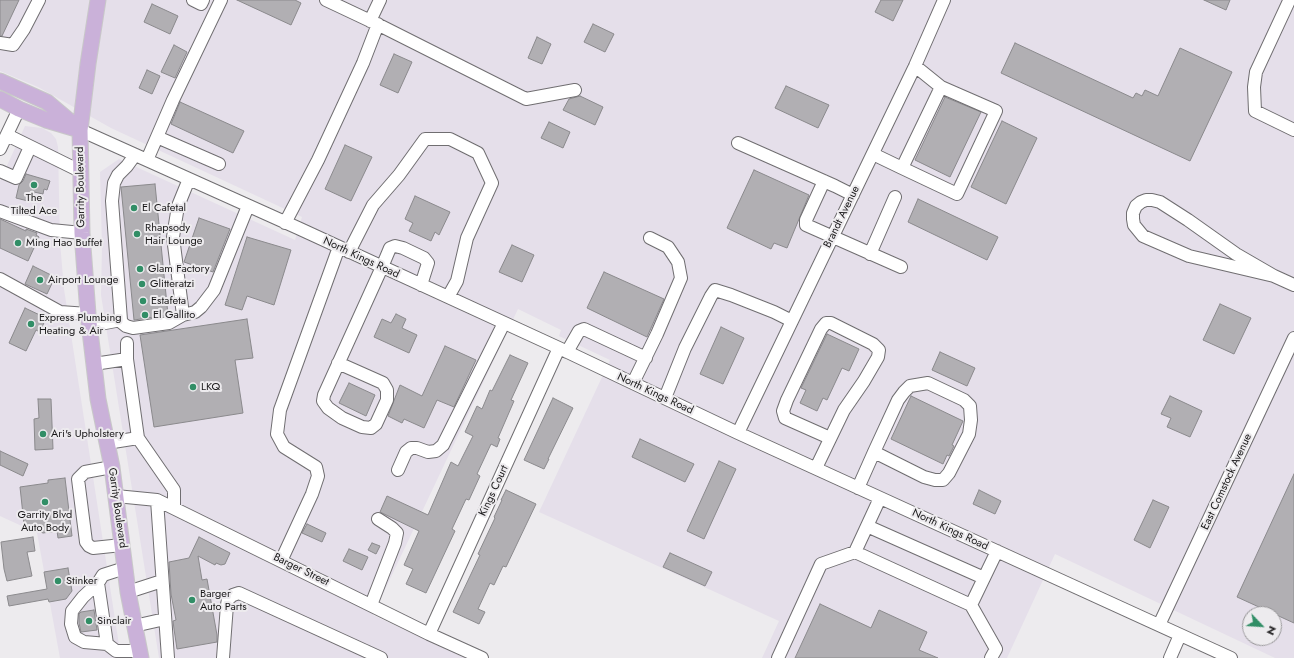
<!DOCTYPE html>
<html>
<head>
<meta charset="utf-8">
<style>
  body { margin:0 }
  #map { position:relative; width:1294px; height:658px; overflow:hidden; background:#edebee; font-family:Jost,sans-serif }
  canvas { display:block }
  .north { position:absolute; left:1242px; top:606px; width:40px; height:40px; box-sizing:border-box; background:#edebee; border:1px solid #989799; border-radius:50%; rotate:115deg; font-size:11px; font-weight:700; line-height:16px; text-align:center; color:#191819 }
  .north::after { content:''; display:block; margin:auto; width:14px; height:18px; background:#318e66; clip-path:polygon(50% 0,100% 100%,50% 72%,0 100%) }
</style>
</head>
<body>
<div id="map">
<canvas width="1294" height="658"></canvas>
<div class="north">N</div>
</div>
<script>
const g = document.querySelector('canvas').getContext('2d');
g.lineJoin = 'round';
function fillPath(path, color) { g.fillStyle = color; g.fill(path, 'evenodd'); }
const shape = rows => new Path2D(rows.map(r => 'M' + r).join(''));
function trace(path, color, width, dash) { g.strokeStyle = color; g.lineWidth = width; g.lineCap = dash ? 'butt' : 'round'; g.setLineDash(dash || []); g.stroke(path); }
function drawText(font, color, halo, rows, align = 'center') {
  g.font = font + ' Jost,sans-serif'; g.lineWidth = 4; g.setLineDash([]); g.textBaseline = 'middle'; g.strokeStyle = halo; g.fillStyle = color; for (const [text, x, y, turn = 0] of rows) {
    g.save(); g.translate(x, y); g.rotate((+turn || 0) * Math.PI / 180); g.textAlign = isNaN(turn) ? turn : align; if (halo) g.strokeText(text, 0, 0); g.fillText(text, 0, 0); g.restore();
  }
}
fillPath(shape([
  [0,0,1294,0,1294,658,1275,658,1055,554,1007,658,762,658,779,621,539,512,610,360,559,336,561,330,518,309,373,615,465,658,159,658,101,295,102,246,100,172,119,159,295,240,302,217,111,128,38,87,0,71],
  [1250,614,1274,614,1274,638,1250,638],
  [25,126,42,128,51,133,56,139,58,147,60,242,64,289,121,658,60,658,37,533,0,516,0,181]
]), '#e5dfea');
const building = shape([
  [0,0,19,0,2,36,0,36,0,0],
  [237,0,295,0,301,3,291,25,237,0],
  [881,0,903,0,893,21,875,12,881,0],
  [1204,0,1230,0,1226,10,1204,0],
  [152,4,178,16,170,34,144,22,152,4],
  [593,24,614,34,605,52,584,42,593,24],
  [537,37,551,44,542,64,528,58,537,37],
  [1015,43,1133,98,1136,93,1142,96,1145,90,1158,96,1180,48,1232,72,1190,161,1001,73,1015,43],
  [174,45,187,52,175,78,161,72,174,45],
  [394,54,412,62,398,93,380,85,394,54],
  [147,70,160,76,152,94,139,88,147,70],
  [786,86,829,105,818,128,775,108,786,86],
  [580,96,603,107,595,125,563,110,569,99,580,96],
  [945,97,981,112,950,177,915,160,945,97],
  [180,102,244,131,233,153,171,124,180,102],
  [1002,121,1037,138,1006,204,971,187,1002,121],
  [549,122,570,132,563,148,541,138,549,122],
  [345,145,372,157,351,201,325,189,345,145],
  [754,170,809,195,787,248,774,243,771,249,727,228,754,170],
  [26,174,50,181,47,190,44,189,43,194,34,192,32,202,16,198,19,185,23,181,26,174],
  [155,184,168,315,134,320,121,187,155,184],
  [415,196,450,212,439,235,435,232,431,241,409,231,413,223,405,219,415,196],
  [918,199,998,237,987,260,908,222,918,199],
  [199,218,230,229,213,272,184,262,199,218],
  [0,219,26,231,26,229,37,233,36,235,39,237,28,261,0,248,0,219],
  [247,237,291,250,274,305,247,296,242,310,225,305,247,237],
  [512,245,534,255,522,282,499,272,512,245],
  [33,266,55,277,47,294,25,284,33,266],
  [604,272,664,299,647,337,587,308,604,272],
  [1220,304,1251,318,1234,354,1203,340,1220,304],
  [25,308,46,318,40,332,36,330,26,351,9,343,25,308],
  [396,314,406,319,402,328,417,335,409,353,374,337,382,319,391,323,396,314],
  [247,319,253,358,235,360,243,413,154,427,140,335,247,319],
  [721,327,744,338,723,384,700,374,721,327],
  [827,334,859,349,849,371,842,368,827,400,823,398,817,411,800,403,806,390,801,388,827,334],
  [445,346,476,360,454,407,437,400,424,428,404,419,402,423,388,416,400,385,422,396,445,346],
  [940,352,975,368,967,386,932,370,940,352],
  [510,355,528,363,511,400,514,401,498,438,500,439,497,447,491,444,477,474,480,476,469,500,466,499,452,529,455,531,426,593,406,584,413,569,404,565,419,531,380,512,387,496,428,515,451,462,458,466,473,436,465,432,477,406,482,409,490,390,492,391,510,355],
  [349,383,375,395,366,416,339,403,349,383],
  [911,396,963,421,952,445,954,446,949,456,947,455,943,464,891,439,911,396],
  [1170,396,1202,411,1190,437,1167,427,1171,418,1161,414,1170,396],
  [553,398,573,408,548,459,549,459,544,469,524,460,553,398],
  [38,399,51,399,53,449,35,450,34,419,39,418,38,399],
  [640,439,694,464,685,482,632,457,640,439],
  [0,451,28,464,23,476,0,465,0,451],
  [719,461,736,469,704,539,687,531,719,461],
  [1294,474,1294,623,1237,597,1294,474],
  [65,478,72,536,58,538,57,531,43,533,24,524,20,487,48,483,48,480,65,478],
  [506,490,536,504,506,567,503,566,494,585,490,583,478,609,485,612,479,624,453,612,480,555,478,554,495,518,494,517,502,500,501,500,506,490],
  [979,490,1001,501,995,514,973,504,979,490],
  [1153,500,1169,507,1150,548,1134,540,1153,500],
  [307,524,326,533,322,542,302,533,307,524],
  [33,537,35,551,27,552,32,576,7,581,4,569,1,542,33,537],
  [199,537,230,553,225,564,221,565,216,563,215,565,198,556,202,580,207,579,217,635,217,642,177,649,174,629,173,621,176,620,171,594,169,562,189,558,199,537],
  [372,543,380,546,376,554,368,550,372,543],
  [349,549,368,557,362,570,343,561,349,549],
  [670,553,712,572,705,586,663,567,670,553],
  [68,568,72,591,66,599,49,602,48,599,9,606,7,596,47,589,44,572,68,568],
  [820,604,871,628,879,610,927,632,919,650,938,658,795,658,820,604],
  [94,610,97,630,81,632,79,623,79,614,81,612,94,610]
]);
fillPath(building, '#b1afb3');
trace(building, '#8b8a8d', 1);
const minor = shape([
  [193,0,201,4,203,0],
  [326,0,379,25,526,99,575,90],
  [1289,1,1256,72,1254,87,1255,111,1294,130],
  [370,21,380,0],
  [0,43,13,45,24,29,39,0],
  [80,130,298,228,559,348,738,433,1231,658],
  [7,135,80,171],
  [157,137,219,164],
  [738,143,835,186,853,195],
  [0,149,19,109],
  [873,154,902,168,941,87,915,66],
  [135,155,127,166,118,175,114,183,112,201,121,320,121,322,126,326,133,328,169,323,183,315,195,312,201,307,214,290,248,206],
  [147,160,173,100,221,0],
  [902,168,957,194,996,111,941,87],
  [0,171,16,178,30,147],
  [824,181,806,220,806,225,901,267],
  [0,211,51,230,82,233],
  [285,223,318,160,363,63,378,24],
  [349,252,373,205,399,175,425,139,450,139,478,153,492,183,467,238,457,281,448,297],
  [870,254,895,197],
  [1274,276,1189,256,1143,236,1134,225,1133,219,1133,213,1136,206,1141,202,1146,200,1152,200,1160,202,1188,220,1236,254,1274,276,1294,285],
  [0,279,60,312,88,314],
  [183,315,173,237,178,206,189,179],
  [90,326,121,320],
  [127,343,127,359,138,438,174,490,174,508],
  [567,352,579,331,584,329,646,358],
  [338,363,383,383,387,390,387,400,376,424,371,428,362,427,342,418,328,408,323,401,324,395,382,267,390,248,395,246,403,248,424,258,428,263,421,285],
  [94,364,127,359],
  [633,383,657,334,681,278,678,262,668,247,650,238],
  [665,398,685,348,711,296,715,290,731,295,774,312,792,321],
  [738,433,915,66,944,0],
  [107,443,138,438],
  [112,467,85,472,78,479,86,542,89,546,93,548,122,545],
  [816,468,844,410,864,381,878,357,879,350,873,344,831,323,826,323,821,329,787,400,783,411,785,418,830,438],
  [398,470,406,452,411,448,417,448,428,452,436,451,443,445,504,323],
  [858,488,874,452,898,400,904,392,910,386,928,383,964,400,970,406,971,420,969,434,949,473,943,480,935,480,924,477,874,452],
  [116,496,157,500,429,634,482,658],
  [880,498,855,552,971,605,997,551],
  [157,500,168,658],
  [867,526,984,578],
  [281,561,312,494,318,476,316,467,284,447,277,434,280,410,339,247],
  [125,568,103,575,98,583,107,644,116,651,139,651],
  [98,583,83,597,72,611,71,624,75,637,84,642,107,644],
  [128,592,162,581],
  [371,605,395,543,397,533,392,528,378,519],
  [971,605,996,649,991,658],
  [1159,625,1294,338],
  [134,626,165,619],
  [429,634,559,348],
  [223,658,227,605,228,599,233,595,239,593,381,658],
  [778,658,821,564,855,552],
  [1170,658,1180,635]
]);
const major = shape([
  [98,0,88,64,80,130,82,233,88,314,98,399,112,467,128,592,141,658],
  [0,81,47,102,80,130],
  [0,99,19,109,46,120,73,128]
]);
trace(minor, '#706e71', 14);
trace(major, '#c8c8c8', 17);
trace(minor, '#fff', 12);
trace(major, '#cab1d9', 15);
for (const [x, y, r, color] of [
  [34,185,4,"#318e66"],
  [134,208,4,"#318e66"],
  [137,234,4,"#318e66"],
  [18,243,4,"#318e66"],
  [140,269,4,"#318e66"],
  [40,280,4,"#318e66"],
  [142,284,4,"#318e66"],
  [143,301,4,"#318e66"],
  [145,315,4,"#318e66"],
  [31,324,4,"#318e66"],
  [193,387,4,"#318e66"],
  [43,434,4,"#318e66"],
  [45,502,4,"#318e66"],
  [58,581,4,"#318e66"],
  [192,600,4,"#318e66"],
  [89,621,4,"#318e66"]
]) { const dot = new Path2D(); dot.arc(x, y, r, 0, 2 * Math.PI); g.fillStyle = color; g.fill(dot); trace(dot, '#edebee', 1.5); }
drawText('11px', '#191819', '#edebee', [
  ["Garrity Boulevard",81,187,-91],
  ["Brandt Avenue",842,217,-64],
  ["North Kings Road",361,258,25],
  ["North Kings Road",655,394,25],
  ["East Comstock Avenue",1227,482,-65],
  ["Kings Court",494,491,-65],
  ["Garrity Boulevard",117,508,82],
  ["North Kings Road",950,530,25],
  ["Barger Street",301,570,26]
]);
drawText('11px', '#191819', '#edebee', [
  ["The",34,198,"center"],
  ["Tilted Ace",34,211,"center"],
  ["El Cafetal",142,208],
  ["Rhapsody",145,228],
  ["Hair Lounge",145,241],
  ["Ming Hao Buffet",26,243],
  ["Glam Factory",148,269],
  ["Airport Lounge",48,280],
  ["Glitteratzi",150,284],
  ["Estafeta",151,301],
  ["El Gallito",153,315],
  ["Express Plumbing",39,318],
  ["Heating & Air",39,331],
  ["LKQ",201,387],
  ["Ari's Upholstery",51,434],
  ["Garrity Blvd",45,515,"center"],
  ["Auto Body",45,528,"center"],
  ["Stinker",66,581],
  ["Barger",200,594],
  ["Auto Parts",200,607],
  ["Sinclair",97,621]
], 'left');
</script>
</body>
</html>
